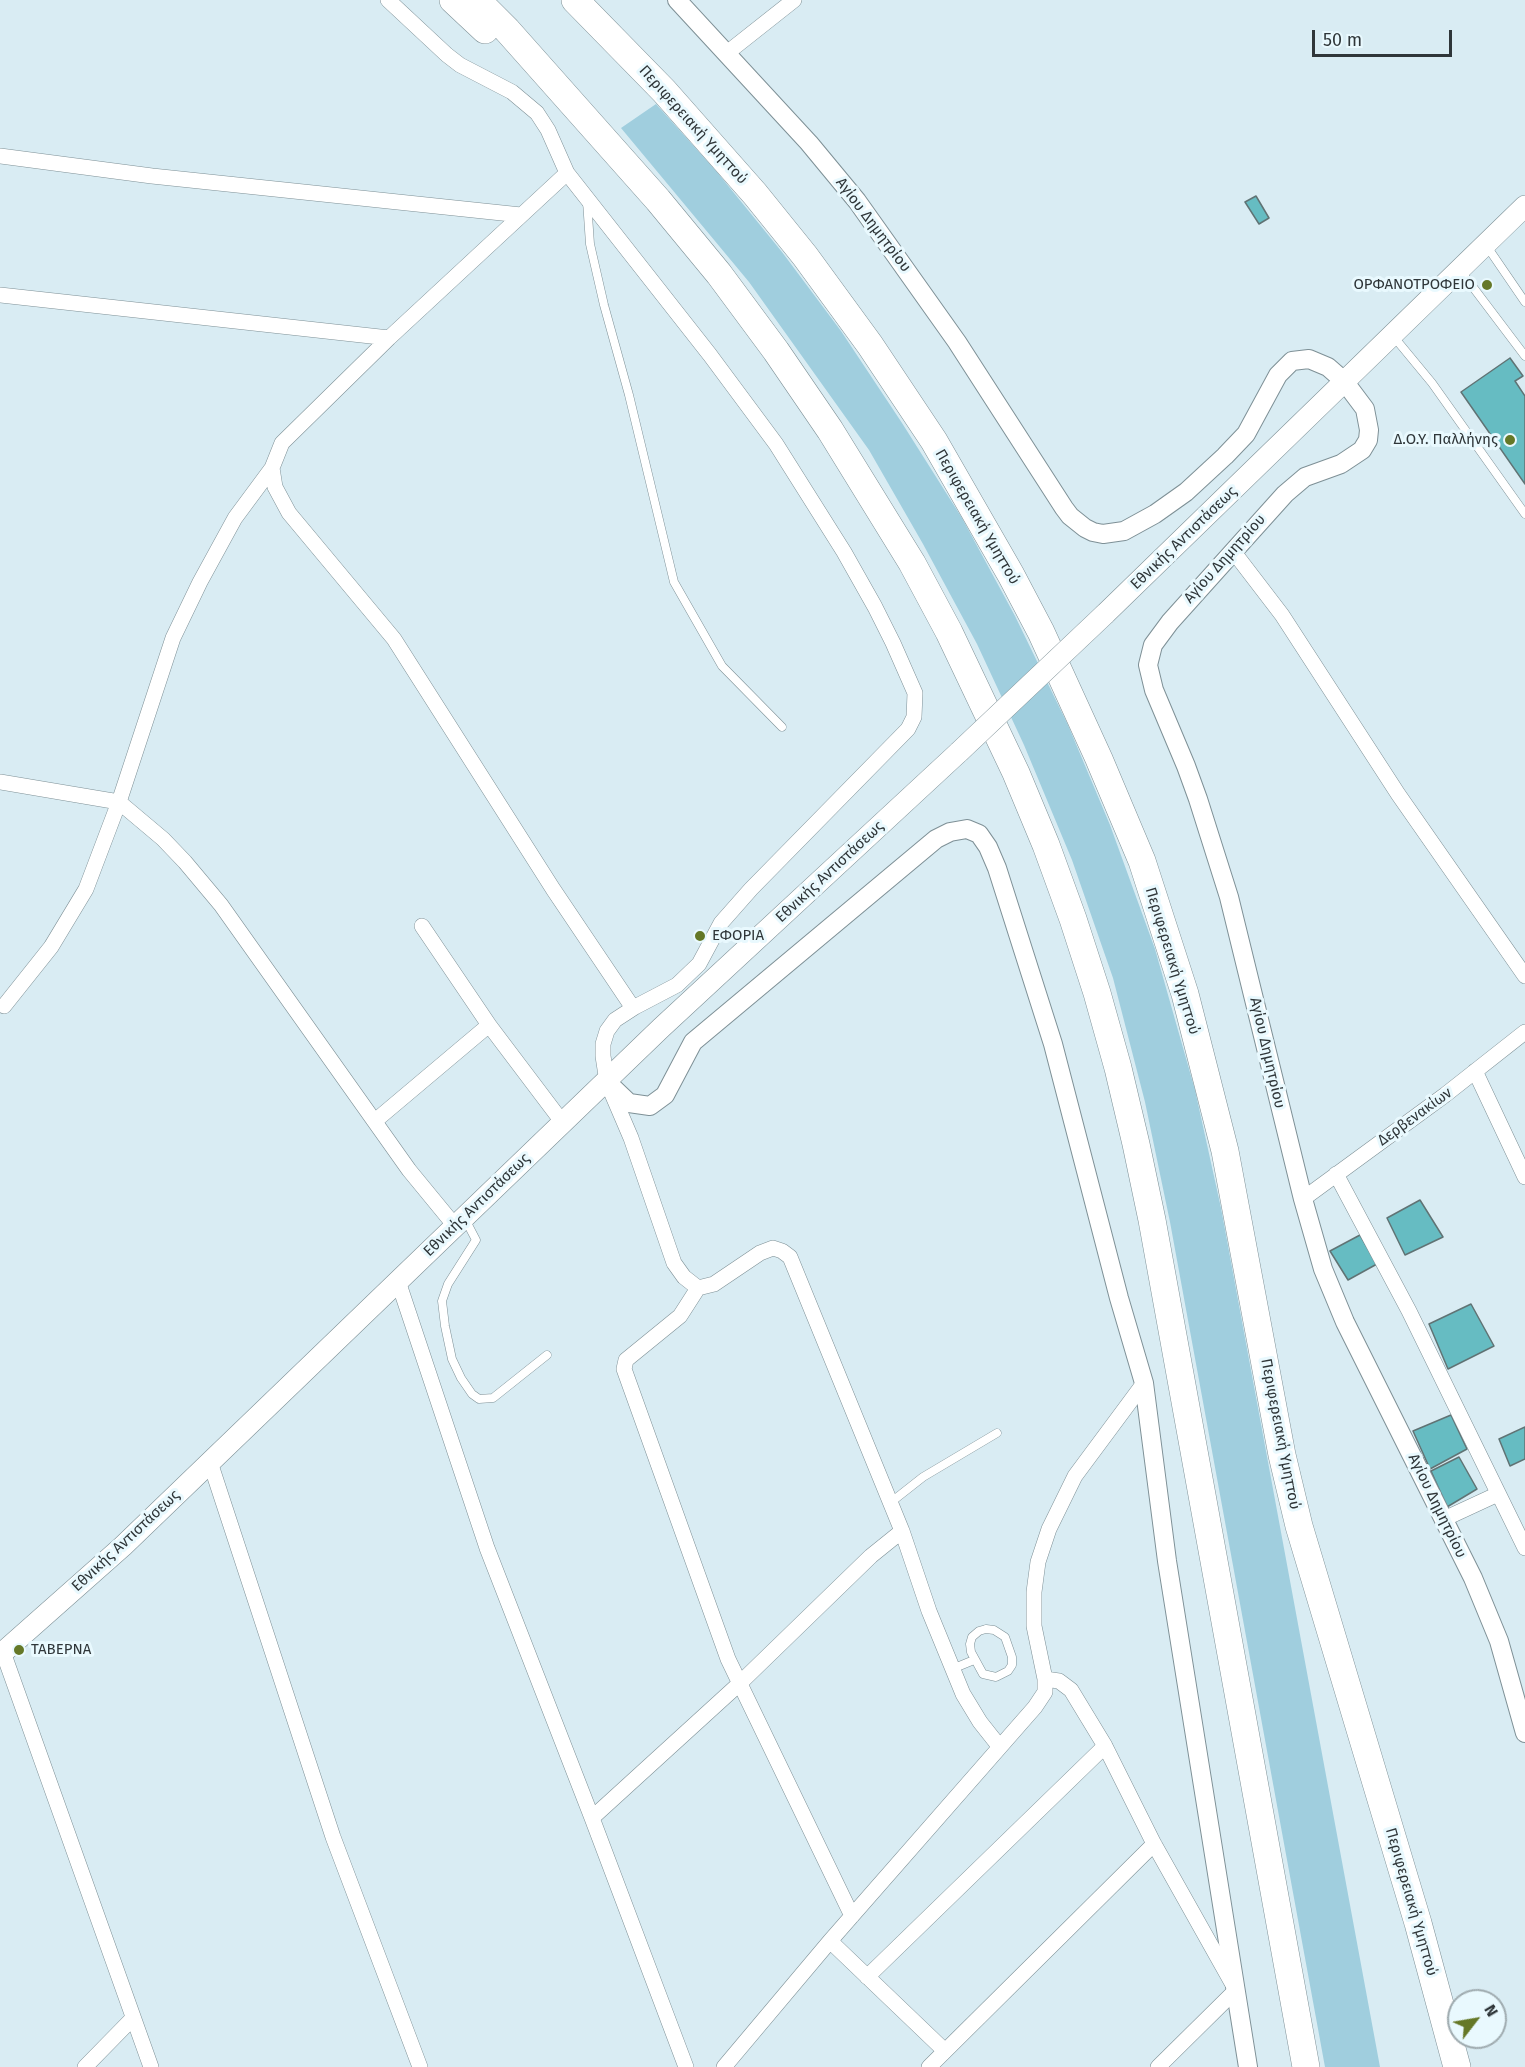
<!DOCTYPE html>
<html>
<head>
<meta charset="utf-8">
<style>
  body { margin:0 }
  #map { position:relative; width:1525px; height:2067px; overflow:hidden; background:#d9ecf3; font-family:"Fira Sans",sans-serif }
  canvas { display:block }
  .north { position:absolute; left:1447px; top:1989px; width:60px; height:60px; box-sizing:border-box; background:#e9f9fe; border:2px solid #9fabaf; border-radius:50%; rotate:59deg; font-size:16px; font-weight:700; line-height:24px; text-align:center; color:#2f3639 }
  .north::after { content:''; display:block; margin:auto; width:21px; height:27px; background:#657827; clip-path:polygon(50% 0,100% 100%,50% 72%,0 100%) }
  .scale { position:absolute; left:1312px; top:30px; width:140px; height:27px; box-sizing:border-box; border:3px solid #2f3639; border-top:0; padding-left:8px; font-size:18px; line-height:21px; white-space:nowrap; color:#2f3639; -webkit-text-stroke:4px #e9f9fe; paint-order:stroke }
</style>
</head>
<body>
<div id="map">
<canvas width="1525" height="2067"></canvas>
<div class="north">N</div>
<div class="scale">50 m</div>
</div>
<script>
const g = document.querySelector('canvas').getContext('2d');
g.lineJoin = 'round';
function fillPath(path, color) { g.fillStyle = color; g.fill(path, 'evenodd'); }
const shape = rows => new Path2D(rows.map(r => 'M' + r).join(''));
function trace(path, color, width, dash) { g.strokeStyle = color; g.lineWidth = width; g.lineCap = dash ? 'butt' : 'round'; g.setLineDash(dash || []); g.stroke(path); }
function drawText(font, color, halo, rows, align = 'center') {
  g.font = font + ' "Fira Sans",sans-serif'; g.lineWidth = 6; g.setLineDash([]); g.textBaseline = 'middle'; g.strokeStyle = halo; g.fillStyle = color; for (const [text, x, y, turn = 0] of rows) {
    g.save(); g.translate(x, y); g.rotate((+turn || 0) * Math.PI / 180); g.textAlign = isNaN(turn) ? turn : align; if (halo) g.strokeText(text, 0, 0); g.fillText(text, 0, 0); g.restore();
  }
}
fillPath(shape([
  [656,104,717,172,782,252,841,331,902,423,962,518,1015,616,1068,725,1110,825,1155,949,1195,1090,1221,1208,1380,2067,1325,2067,1170,1222,1145,1102,1113,978,1072,860,1024,745,977,644,923,544,869,450,749,282,621,128]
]), '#a0cede');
const building = shape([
  [1256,196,1269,218,1259,224,1245,202,1256,196],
  [1510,358,1523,376,1515,381,1525,396,1525,484,1461,392,1510,358],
  [1420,1200,1443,1237,1405,1255,1387,1218,1420,1200],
  [1360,1235,1377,1264,1348,1280,1330,1251,1360,1235],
  [1471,1304,1494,1346,1448,1369,1429,1324,1471,1304],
  [1451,1415,1467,1449,1430,1469,1413,1431,1451,1415],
  [1525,1427,1525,1459,1510,1466,1499,1439,1525,1427],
  [1459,1457,1477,1489,1447,1507,1431,1471,1459,1457]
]);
fillPath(building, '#66bcc2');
trace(building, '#607374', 1.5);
const service = shape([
  [587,201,590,244,604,305,629,395,674,582,722,666,782,727],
  [1486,245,1525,302],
  [1460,270,1525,356],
  [1394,337,1432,383,1525,514],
  [465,1219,476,1240,448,1284,442,1301,445,1326,452,1359,461,1378,472,1394,479,1399,493,1398,547,1355],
  [890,1503,923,1477,997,1433],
  [986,1629,994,1630,1005,1637,1012,1657,1012,1665,1008,1671,996,1677,983,1674,971,1652,970,1644,972,1637,979,1631,986,1629],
  [952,1669,974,1660]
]);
const minor = shape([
  [388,0,447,55,460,65,512,92,537,113,548,130,567,173,710,355,776,444,844,552,875,607,893,643,915,693,914,717,908,729,751,889,721,923,699,964,677,985,635,1007,615,1020,607,1031,603,1044,603,1056,607,1082,631,1138,674,1263,684,1277,698,1288,714,1284,760,1253,773,1248,782,1251,790,1257,902,1531,929,1611,963,1694,980,1722,999,1746],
  [727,53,794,0],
  [0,156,152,176,521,215],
  [567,173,389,338,282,443,272,468,275,487,289,513,394,639,553,889,633,1008],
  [0,295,389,338],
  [272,468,235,518,200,582,173,638,119,802,163,839,185,862,221,905,409,1170,455,1226],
  [1233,551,1282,615,1398,794,1525,976],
  [0,782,119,802,86,889,51,947,4,1006],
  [422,926,489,1025,563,1123],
  [1475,1071,1525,1177],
  [375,1121,489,1025],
  [1336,1174,1409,1311,1525,1548],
  [1303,1199,1445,1095,1525,1032],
  [398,1281,487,1548,592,1818,686,2067],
  [698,1288,680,1316,626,1360,624,1369,728,1659,852,1916],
  [210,1462,333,1837,420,2067],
  [1444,1519,1498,1494],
  [3,1652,151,2067],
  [1045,1679,1059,1681,1071,1690,1105,1746,1154,1844,1236,1990,1158,2067],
  [592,1818,739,1684,871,1556,902,1531],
  [830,1941,945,2051],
  [867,1977,1105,1746],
  [85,2067,133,2018],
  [724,2067,830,1941,1035,1707,1045,1692,1045,1679,1034,1626,1034,1592,1038,1562,1049,1529,1075,1476,1144,1383],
  [929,2067,1154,1844]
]);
const tertiary = shape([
  [677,0,809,143,857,201,957,342,1064,508,1070,516,1085,528,1093,532,1103,534,1124,531,1155,514,1186,492,1225,456,1246,434,1278,375,1292,361,1309,359,1328,367,1344,381,1365,409,1369,430,1368,440,1362,450,1341,464,1305,477,1285,494,1170,622,1153,645,1148,665,1154,690,1186,766,1198,799,1229,897,1303,1199,1323,1269,1345,1322,1473,1578,1499,1641,1525,1733],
  [607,1082,629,1103,650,1106,665,1095,693,1042,936,839,950,832,967,829,979,834,988,847,997,868,1053,1044,1119,1298,1144,1383,1167,1561,1248,2067]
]);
const secondary = shape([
  [1105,614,1525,206],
  [0,1655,123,1546,661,1028,959,752]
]);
const motorway = shape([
  [453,0,485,30],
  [477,0,507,30,658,200,719,274,776,351,830,430,912,563,949,632,1016,773,1046,845,1073,919,1097,993,1118,1068,1136,1144,1152,1220,1306,2067],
  [575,0,664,91,755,194,805,256,870,345,934,441,1011,575,1041,632,1099,759,1142,861,1185,994,1225,1151,1282,1455,1299,1526,1418,1923,1457,2067]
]);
trace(service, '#7e9096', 9);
trace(minor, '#7e9096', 16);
trace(tertiary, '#7e9096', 20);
trace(secondary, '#7e9096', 22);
trace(motorway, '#7e9096', 28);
trace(service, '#fff', 8);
trace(minor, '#fff', 15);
trace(tertiary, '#fff', 18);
trace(secondary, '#fff', 21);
trace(motorway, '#fff', 27);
const secondaryBridge = shape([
  [959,752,1105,614]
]);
trace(secondaryBridge, '#7e9096', 22, []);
trace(secondaryBridge, '#fff', 21);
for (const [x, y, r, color] of [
  [1487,285,6,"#657827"],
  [1510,440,6,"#657827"],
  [700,936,6,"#657827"],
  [19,1650,6,"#657827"]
]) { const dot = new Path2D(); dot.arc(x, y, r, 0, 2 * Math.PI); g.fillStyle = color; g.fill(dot); trace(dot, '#e9f9fe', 2); }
drawText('15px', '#2f3639', '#e9f9fe', [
  ["Περιφερειακή Υμηττού",693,125,48],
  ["Αγίου Δημητρίου",873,225,53],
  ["Περιφερειακή Υμηττού",977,517,60],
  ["Εθνικής Αντιστάσεως",1184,538,-44],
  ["Αγίου Δημητρίου",1225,559,-48],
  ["Εθνικής Αντιστάσεως",830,872,-43],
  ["Περιφερειακή Υμηττού",1172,961,73],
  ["Αγίου Δημητρίου",1267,1053,77],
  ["Δερβενακίων",1415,1117,-36],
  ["Εθνικής Αντιστάσεως",477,1205,-44],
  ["Περιφερειακή Υμηττού",1280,1434,79],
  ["Αγίου Δημητρίου",1437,1506,64],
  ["Εθνικής Αντιστάσεως",126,1541,-43],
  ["Περιφερειακή Υμηττού",1411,1902,74]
]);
drawText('15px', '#2f3639', '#e9f9fe', [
  ["ΟΡΦΑΝΟΤΡΟΦΕΙΟ",1475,285],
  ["Δ.Ο.Υ. Παλλήνης",1498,440],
  ["ΕΦΟΡΙΑ",712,936,"left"],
  ["ΤΑΒΕΡΝΑ",31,1650,"left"]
], 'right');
</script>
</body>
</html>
